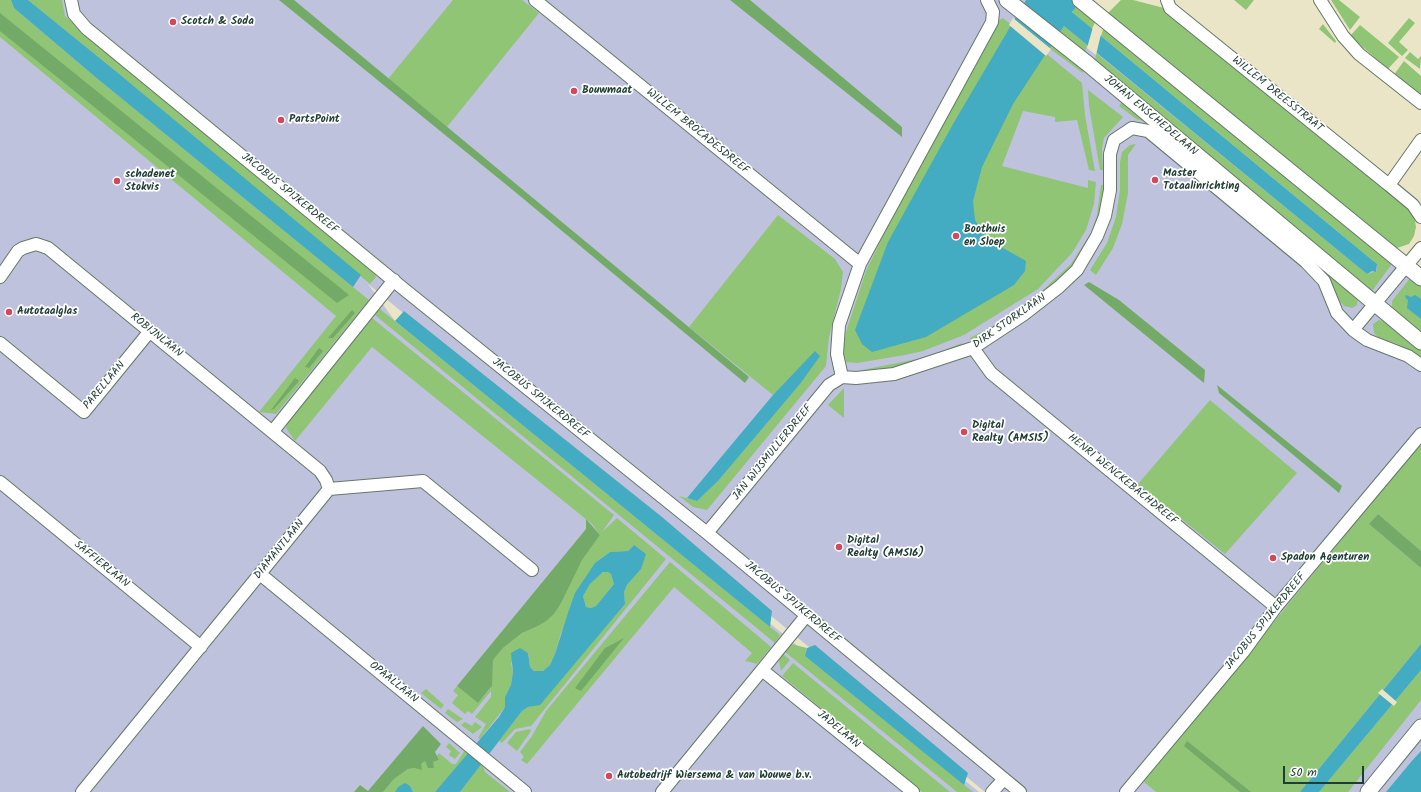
<!DOCTYPE html>
<html>
<head>
<meta charset="utf-8">
<style>
  body { margin:0 }
  #map { position:relative; width:1421px; height:792px; overflow:hidden; background:#ebe5c8; font-family:Kalam,sans-serif }
  canvas { display:block }
  .scale { position:absolute; left:1283px; top:766px; width:81px; height:18px; box-sizing:border-box; border:2px solid #1f3d34; border-top:0; padding-left:5px; font-size:12px; line-height:14px; white-space:nowrap; color:#1f3d34; -webkit-text-stroke:3px #fff; paint-order:stroke }
</style>
</head>
<body>
<div id="map">
<canvas width="1421" height="792"></canvas>
<div class="scale">50 m</div>
</div>
<script>
const g = document.querySelector('canvas').getContext('2d');
g.lineJoin = 'round';
function fillPath(path, color) { g.fillStyle = color; g.fill(path, 'evenodd'); }
const shape = rows => new Path2D(rows.map(r => 'M' + r).join(''));
function trace(path, color, width, dash) { g.strokeStyle = color; g.lineWidth = width; g.lineCap = dash ? 'butt' : 'round'; g.setLineDash(dash || []); g.stroke(path); }
function drawText(font, color, halo, rows, align = 'center') {
  g.font = font + ' Kalam,sans-serif'; g.lineWidth = 3.5; g.setLineDash([]); g.textBaseline = 'middle'; g.strokeStyle = halo; g.fillStyle = color; for (const [text, x, y, turn = 0] of rows) {
    g.save(); g.translate(x, y); g.rotate((+turn || 0) * Math.PI / 180); g.textAlign = isNaN(turn) ? turn : align; if (halo) g.strokeText(text, 0, 0); g.fillText(text, 0, 0); g.restore();
  }
}
fillPath(shape([
  [0,0,1049,0,1371,264,1389,245,1421,270,1421,770,1403,792,985,792,368,284,395,321,979,792,0,792]
]), '#bfc2dd');
fillPath(shape([
  [0,0,11,0,14,8,99,80,780,635,775,643,364,306,276,414,259,412,336,316,0,37],
  [28,0,62,0,65,16,81,30,374,270,376,277,370,284,118,73],
  [453,0,522,0,539,13,447,127,388,79],
  [1121,0,1133,0,1164,8,1407,207,1414,215,1416,227,1414,236,1409,244,1397,248,1389,245,1105,16],
  [1234,0,1254,0,1246,10],
  [1331,0,1339,0,1360,17,1350,30],
  [1078,4,1097,18,1092,29,1072,12],
  [1003,18,1082,83,1085,115,1095,171,1089,170,1077,120,1055,122,1055,117,1023,111,1002,166,1088,188,1088,180,1096,182,1094,204,1086,230,1072,253,1038,289,964,335,923,351,905,355,857,363,846,362,843,350,846,332,866,271,923,154,998,21],
  [1409,18,1415,23,1399,42,1408,50,1402,56,1388,43],
  [1105,23,1392,264,1372,291,1094,66,1096,53,1367,274,1377,271,1377,264,1101,36],
  [1323,24,1336,41,1335,43,1319,29],
  [1360,25,1399,57,1388,69,1350,36],
  [1064,26,1087,45,1084,58,1058,35],
  [1052,43,1084,66,1083,73,1049,48],
  [1410,52,1418,59,1421,56,1420,69,1405,58],
  [1404,61,1421,76,1421,98,1393,76],
  [1088,90,1123,117,1104,138,1102,149,1103,170,1100,170,1089,106],
  [1124,100,1358,296,1357,305,1352,308,1344,306,1339,300,1322,270,1310,257,1143,121,1136,119,1119,106],
  [1136,144,1128,155,1128,193,1122,224,1113,248,1096,275,1090,270,1107,243,1116,217,1120,190,1120,162,1122,152,1130,145],
  [1101,185,1104,185,1102,208,1094,234,1074,266,1057,283,999,327,973,340,970,339,970,338,998,323,1041,292,1071,264,1091,233,1097,215],
  [778,215,835,259,843,272,841,289,829,337,826,366,707,510,693,507,679,496,697,501,718,481,800,384,815,352,773,395,689,327],
  [1411,277,1421,282,1421,334,1404,320,1392,307,1392,301],
  [372,318,614,515,602,532,617,518,666,559,531,726,515,729,502,743,499,741,522,711,528,707,540,704,625,604,624,592,627,585,641,569,643,558,634,545,628,551,610,552,595,563,561,633,555,654,550,665,543,671,534,671,530,667,528,652,511,663,513,672,511,685,505,697,505,707,480,739,478,738,486,724,475,717,491,697,491,691,472,714,468,711,465,714,452,703,458,695,453,691,457,686,478,703,491,688,493,660,503,648,522,633,538,626,554,614,582,560,600,535,592,524,372,347,295,441,286,428,288,422],
  [1379,320,1387,322,1421,350,1421,358,1410,350,1395,343,1380,339,1374,333,1373,324],
  [962,343,961,346,928,359,902,366,870,371,862,370,927,357],
  [844,388,844,418,828,405],
  [1210,400,1297,473,1225,554,1138,484],
  [1421,443,1421,551,1378,514,1369,524,1421,568,1421,644,1300,792,1156,792,1143,781],
  [670,562,771,647,757,664,745,661,752,653,674,587,527,764,521,760,524,757,520,752,532,736,546,711],
  [603,572,609,572,611,574,614,584,596,606,591,608,586,607,583,596,590,584],
  [791,644,807,648,805,656,973,792,957,792,784,651],
  [782,653,790,660,781,671,779,661],
  [793,663,950,792,922,792,782,676],
  [1421,670,1421,700,1348,792,1319,792],
  [426,689,444,705,441,709,421,693],
  [448,709,463,719,457,722,445,713],
  [465,722,472,726,475,722,482,727,473,734,461,725],
  [530,729,531,731,517,751,507,743,516,732],
  [449,743,460,753,455,759,449,755,451,751,446,747],
  [465,750,469,753,435,792,413,792,410,786,398,787,395,792,383,792,394,779,408,769,415,768,425,761,433,762,439,760,437,756,439,753,452,764,456,764],
  [482,763,485,772,510,792,460,792]
]), '#90c576');
fillPath(shape([
  [279,0,294,0,749,377,745,383,514,191],
  [730,0,750,0,902,127,902,137],
  [0,13,349,295,337,303,0,31],
  [1089,282,1119,300,1205,370,1204,383,1084,285],
  [352,310,355,313,333,338,328,338],
  [319,348,323,351,309,368,305,367],
  [295,378,299,381,274,409,271,410],
  [1217,385,1342,486,1339,493,1219,393],
  [1378,514,1421,551,1421,568,1369,524],
  [586,519,600,535,582,560,561,603,554,614,546,621,538,626,522,633,503,648,493,660,492,686,478,703,457,686,586,529],
  [624,638,581,691,575,688,605,648],
  [423,726,441,744,435,752,439,760,433,762,434,768,428,768,425,761,421,764,422,770,415,768,408,769,394,779,383,792,354,792,360,785,368,791],
  [1187,741,1251,792,1240,792,1184,746]
]), '#74aa67');
fillPath(shape([
  [11,0,28,0,118,73,361,275,353,287,99,80,14,8],
  [1026,0,1082,0,1072,12,1377,264,1376,272,1372,271,1367,274,1064,26,1013,104,982,167,973,201,975,220,987,239,1026,261,1025,271,1014,285,926,337,872,352,862,344,855,330,888,242,953,124],
  [1406,295,1411,297,1415,295,1421,299,1421,319,1407,308,1408,300,1405,297],
  [404,311,662,517,772,611,770,627,395,321],
  [815,351,820,356,800,384,718,481,697,501,687,498,773,395],
  [634,545,646,554,641,569,627,585,624,592,625,604,540,705,528,707,522,711,460,792,435,792,499,717,505,707,505,697,511,685,513,672,511,653,520,648,528,653,530,667,534,671,543,671,550,665,555,654,568,613,575,593,595,563,610,552,628,551],
  [603,572,608,572,611,574,614,584,596,606,591,608,586,607,583,596,590,584],
  [1421,644,1421,670,1319,792,1300,792],
  [815,645,968,773,964,785,805,656,807,648],
  [1421,751,1421,792,1386,792,1411,762],
  [405,783,410,786,413,792,395,792,398,787]
]), '#43abc2');
fillPath(shape([
  [1013,18,1051,49,1046,56,1009,25],
  [1093,27,1101,34,1096,55,1087,48],
  [1382,689,1397,702,1394,706,1378,693]
]), '#ebe5c8');
const minor = shape([
  [71,0,74,14,86,28,405,290,707,533,1020,792],
  [535,0,860,264],
  [1167,0,1170,8,1389,185],
  [1320,0,1343,36,1359,54,1421,103],
  [1421,140,1389,185,1413,205,1421,217],
  [0,277,18,251,23,248,36,244,48,248,320,471,326,480,329,489],
  [1353,330,1421,248],
  [0,343,84,412,150,331],
  [973,348,991,373,1276,607],
  [842,377,856,378,894,374,973,348,1023,315,1059,287,1077,270,1097,236,1105,216,1110,190,1110,154,1114,140,1132,128,1148,131,1306,262,1324,281,1337,313,1353,330,1367,340,1408,356,1421,365],
  [842,377,837,354,839,325,860,264,992,22,993,12,987,0],
  [273,431,394,280],
  [0,482,201,647],
  [707,533,829,385,842,377],
  [260,574,525,792],
  [762,670,806,616],
  [82,792,329,489,423,481,532,570],
  [662,792,762,670,913,792],
  [992,792,1004,779],
  [1126,792,1244,651,1276,607,1421,434]
]);
const tertiary = shape([
  [1007,0,1088,64,1421,342],
  [1080,0,1421,278],
  [1368,792,1421,727]
]);
trace(minor, '#667868', 14);
trace(tertiary, '#667868', 17);
trace(minor, '#fff', 12);
trace(tertiary, '#fff', 15);
for (const [x, y, r, color] of [
  [173,22,4,"#d1495b"],
  [574,91,4,"#d1495b"],
  [281,120,4,"#d1495b"],
  [1155,180,4,"#d1495b"],
  [117,181,4,"#d1495b"],
  [956,236,4,"#d1495b"],
  [9,312,4,"#d1495b"],
  [964,432,4,"#d1495b"],
  [839,547,4,"#d1495b"],
  [1273,558,4,"#d1495b"],
  [609,776,4,"#d1495b"]
]) { const dot = new Path2D(); dot.arc(x, y, r, 0, 2 * Math.PI); g.fillStyle = color; g.fill(dot); trace(dot, '#fff', 1.5); }
drawText('bold 11px', '#1f3d34', '#fff', [
  ["Scotch & Soda",181,22],
  ["Bouwmaat",582,91],
  ["PartsPoint",289,120],
  ["Master",1163,174],
  ["Totaalinrichting",1163,187],
  ["schadenet",125,175],
  ["Stokvis",125,188],
  ["Boothuis",964,230],
  ["en Sloep",964,243],
  ["Autotaalglas",17,312],
  ["Digital",972,426],
  ["Realty (AMS15)",972,439],
  ["Digital",847,541],
  ["Realty (AMS16)",847,554],
  ["Spadon Agenturen",1281,558],
  ["Autobedrijf Wiersema & van Wouwe b.v.",617,776]
], 'left');
drawText('11px', '#1f3d34', '#fff', [
  ["WILLEM DREESSTRAAT",1277,95,39],
  ["JOHAN ENSCHEDELAAN",1150,116,40],
  ["WILLEM BROCADESDREEF",697,132,39],
  ["JACOBUS SPIJKERDREEF",289,194,39],
  ["DIRK STORKLAAN",1010,322,-35],
  ["ROBIJNLAAN",156,336,39],
  ["PARELLAAN",105,386,-50],
  ["JACOBUS SPIJKERDREEF",540,399,39],
  ["JAN WIJSMULLERDREEF",773,453,-51],
  ["HENRI WENCKEBACHDREEF",1122,480,39],
  ["DIAMANTLAAN",280,550,-51],
  ["SAFFIERLAAN",101,565,39],
  ["JACOBUS SPIJKERDREEF",792,603,40],
  ["JACOBUS SPIJKERDREEF",1266,622,-51],
  ["OPAALLAAN",393,683,39],
  ["JADELAAN",838,730,40]
]);
</script>
</body>
</html>
